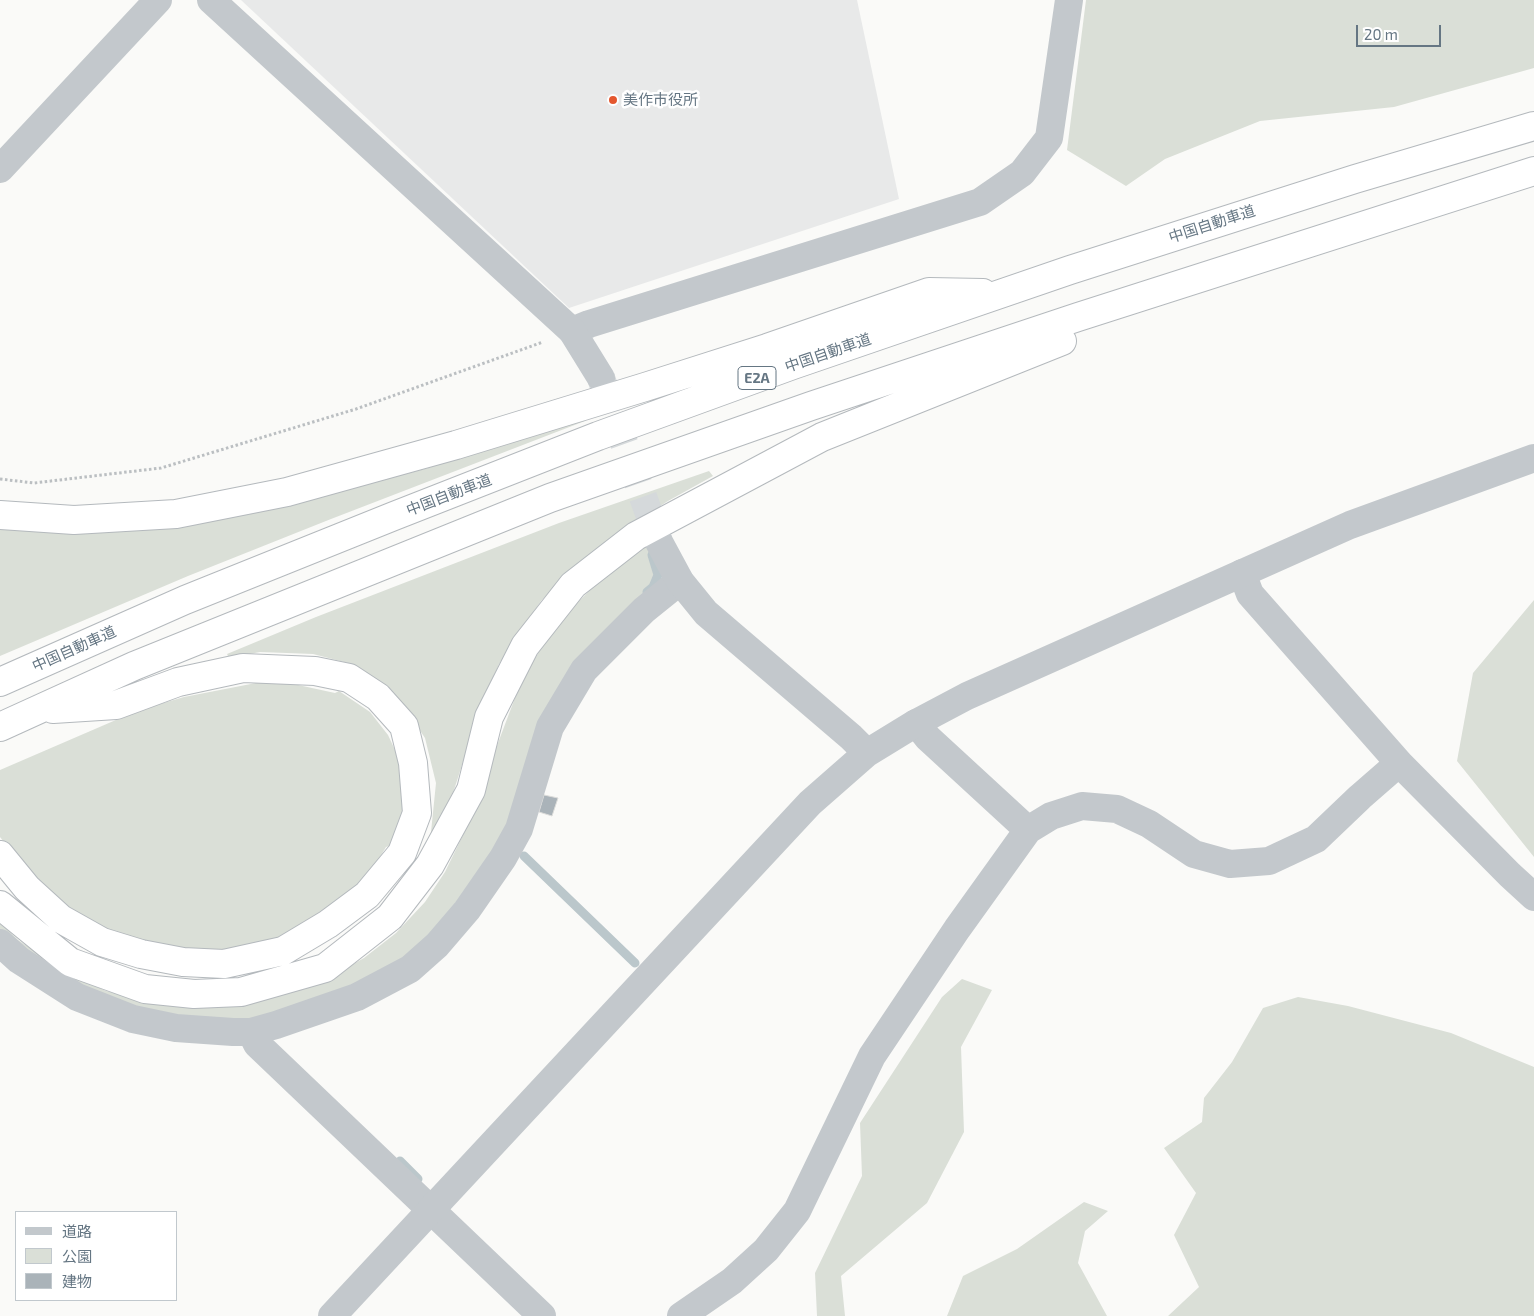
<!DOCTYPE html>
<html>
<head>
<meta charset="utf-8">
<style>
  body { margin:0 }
  #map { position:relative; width:1534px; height:1316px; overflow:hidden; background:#fafaf8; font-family:"Exo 2","Noto Sans JP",sans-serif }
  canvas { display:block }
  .legend { position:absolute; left:15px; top:1211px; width:162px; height:90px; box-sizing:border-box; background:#fff; border:1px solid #c1c8cd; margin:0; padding:6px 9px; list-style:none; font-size:15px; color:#657683 }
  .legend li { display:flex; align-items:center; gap:10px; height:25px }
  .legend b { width:25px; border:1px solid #c1c8cd }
  .scale { position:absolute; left:1356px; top:25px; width:85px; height:22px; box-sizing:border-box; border:2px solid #657683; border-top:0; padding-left:6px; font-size:15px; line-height:18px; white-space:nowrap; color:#657683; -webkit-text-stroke:4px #fff; paint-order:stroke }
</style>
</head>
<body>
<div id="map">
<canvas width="1534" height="1316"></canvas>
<ul class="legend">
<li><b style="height:6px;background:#c3c8cc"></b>道路</li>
<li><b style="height:14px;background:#dadfd7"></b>公園</li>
<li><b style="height:14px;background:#aab3b9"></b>建物</li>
</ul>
<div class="scale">20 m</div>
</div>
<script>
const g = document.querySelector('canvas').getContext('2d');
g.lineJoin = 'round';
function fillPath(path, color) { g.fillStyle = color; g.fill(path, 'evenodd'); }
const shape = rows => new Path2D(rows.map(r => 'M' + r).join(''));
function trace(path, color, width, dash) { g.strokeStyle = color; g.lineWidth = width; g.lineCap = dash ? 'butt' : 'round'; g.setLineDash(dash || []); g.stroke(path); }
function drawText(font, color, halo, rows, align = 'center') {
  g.font = font + ' "Exo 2","Noto Sans JP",sans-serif'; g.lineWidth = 5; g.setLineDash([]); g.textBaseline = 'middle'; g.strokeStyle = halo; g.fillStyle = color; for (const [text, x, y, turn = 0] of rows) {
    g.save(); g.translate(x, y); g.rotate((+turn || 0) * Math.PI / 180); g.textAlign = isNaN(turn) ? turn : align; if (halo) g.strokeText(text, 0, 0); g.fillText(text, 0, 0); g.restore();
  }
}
fillPath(shape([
  [241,0,857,0,899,199,569,308]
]), '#e8e9e9');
fillPath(shape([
  [1086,0,1534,0,1534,68,1394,107,1260,121,1165,159,1126,186,1067,150],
  [584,416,585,421,331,519,188,576,0,656,0,529,75,532,304,501,428,468],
  [709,471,713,476,668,501,611,538,569,572,541,601,499,664,476,721,454,790,435,834,431,832,436,783,425,738,403,705,378,680,348,663,313,654,260,652,229,658,227,654,316,617,559,523],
  [649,546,662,571,659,584,597,643,513,819,433,940,340,997,237,1023,177,1021,83,990,0,934,0,922,18,940,66,972,106,991,171,1006,217,1008,270,998,330,977,364,958,396,933,425,902,445,872,464,833,521,682,543,645,572,608,605,575,639,550],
  [1534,600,1534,857,1457,761,1473,673],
  [256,683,289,683,335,693,339,691,370,712,388,735,402,765,405,796,402,817,392,845,386,847,363,885,277,941,215,954,119,937,60,904,29,874,0,837,0,770,139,710,184,697],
  [962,979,992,990,961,1047,964,1132,927,1203,841,1276,845,1316,817,1316,815,1273,862,1176,860,1123,942,997],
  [1298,997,1348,1006,1451,1033,1534,1067,1534,1316,1168,1316,1199,1287,1174,1235,1196,1193,1164,1148,1202,1122,1204,1098,1232,1062,1263,1008],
  [1084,1202,1108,1211,1085,1231,1078,1263,1107,1316,947,1316,963,1276,1017,1249]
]), '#dadfd7');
trace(shape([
  [647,592,653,587,658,575,652,555],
  [524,856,635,963],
  [400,1161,418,1179]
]), '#bbc7cb', 9);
const building = shape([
  [544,795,558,798,552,816,539,812,544,795]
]);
fillPath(building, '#aab3b9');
trace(building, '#dcdcda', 1);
trace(shape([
  [601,378,659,542]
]), '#d5d9db', 28, [28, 14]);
const motorway = shape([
  [0,515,74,520,176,514,287,492,456,445,645,387,767,348,929,292,983,293],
  [0,682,185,600,394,516,598,436,793,365,1070,270,1355,179,1534,126],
  [0,727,134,666,550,498,811,406,1078,317,1534,171],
  [0,855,27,888,61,919,102,942,141,954,183,962,224,964,283,951,328,924,367,895,402,853,417,813,413,763,404,726,378,697,349,678,315,671,243,668,178,682,116,705,53,709],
  [0,905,70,962,145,989,194,994,241,992,325,968,390,917,430,865,471,790,489,717,525,646,573,585,636,536,822,437,1062,341]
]);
trace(motorway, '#b4b9bd', 30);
trace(shape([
  [0,479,34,483,161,468,356,409,543,342]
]), '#bbbfc2', 3, [2.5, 2.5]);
trace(shape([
  [0,169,158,0],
  [572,331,589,324,980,202,1022,173,1049,138,1069,0],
  [1242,573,1250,594,1399,763,1510,875,1534,897],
  [916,723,928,738,1028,830],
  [0,943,19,960,77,997,133,1019,176,1028,233,1032,251,1032,276,1025,357,997,410,969,437,945,467,910,503,858,519,829,550,727,584,670,644,610,680,581],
  [251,1032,257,1044,542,1316],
  [681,1316,732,1281,766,1250,797,1211,872,1056,957,929,1028,830,1051,816,1082,806,1117,809,1149,824,1194,854,1230,864,1269,861,1316,839,1360,797,1399,763]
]), '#c3c8cc', 28);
trace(shape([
  [211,0,572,331,601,378],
  [659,542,680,581,706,613,851,737,867,753],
  [332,1316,810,803,867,753,916,723,967,696,1350,525,1534,458]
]), '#c3c8cc', 28);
trace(motorway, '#fff', 28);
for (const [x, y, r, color] of [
  [613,100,5,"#e4572e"]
]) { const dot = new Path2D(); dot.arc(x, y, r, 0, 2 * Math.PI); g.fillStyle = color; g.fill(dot); trace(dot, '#fff', 2); }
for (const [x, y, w] of [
  [757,378,38]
]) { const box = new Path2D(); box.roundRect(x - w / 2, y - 11.5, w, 23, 4); g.fillStyle = '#fff'; g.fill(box); trace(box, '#657683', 1); }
drawText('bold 14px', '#657683', null, [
  ["E2A",757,378]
]);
drawText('15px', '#657683', '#fff', [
  ["美作市役所",623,100]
], 'left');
drawText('15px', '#657683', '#fff', [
  ["中国自動車道",1212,224,-18],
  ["中国自動車道",828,353,-19],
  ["中国自動車道",449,495,-21],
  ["中国自動車道",74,649,-24]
]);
</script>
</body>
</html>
